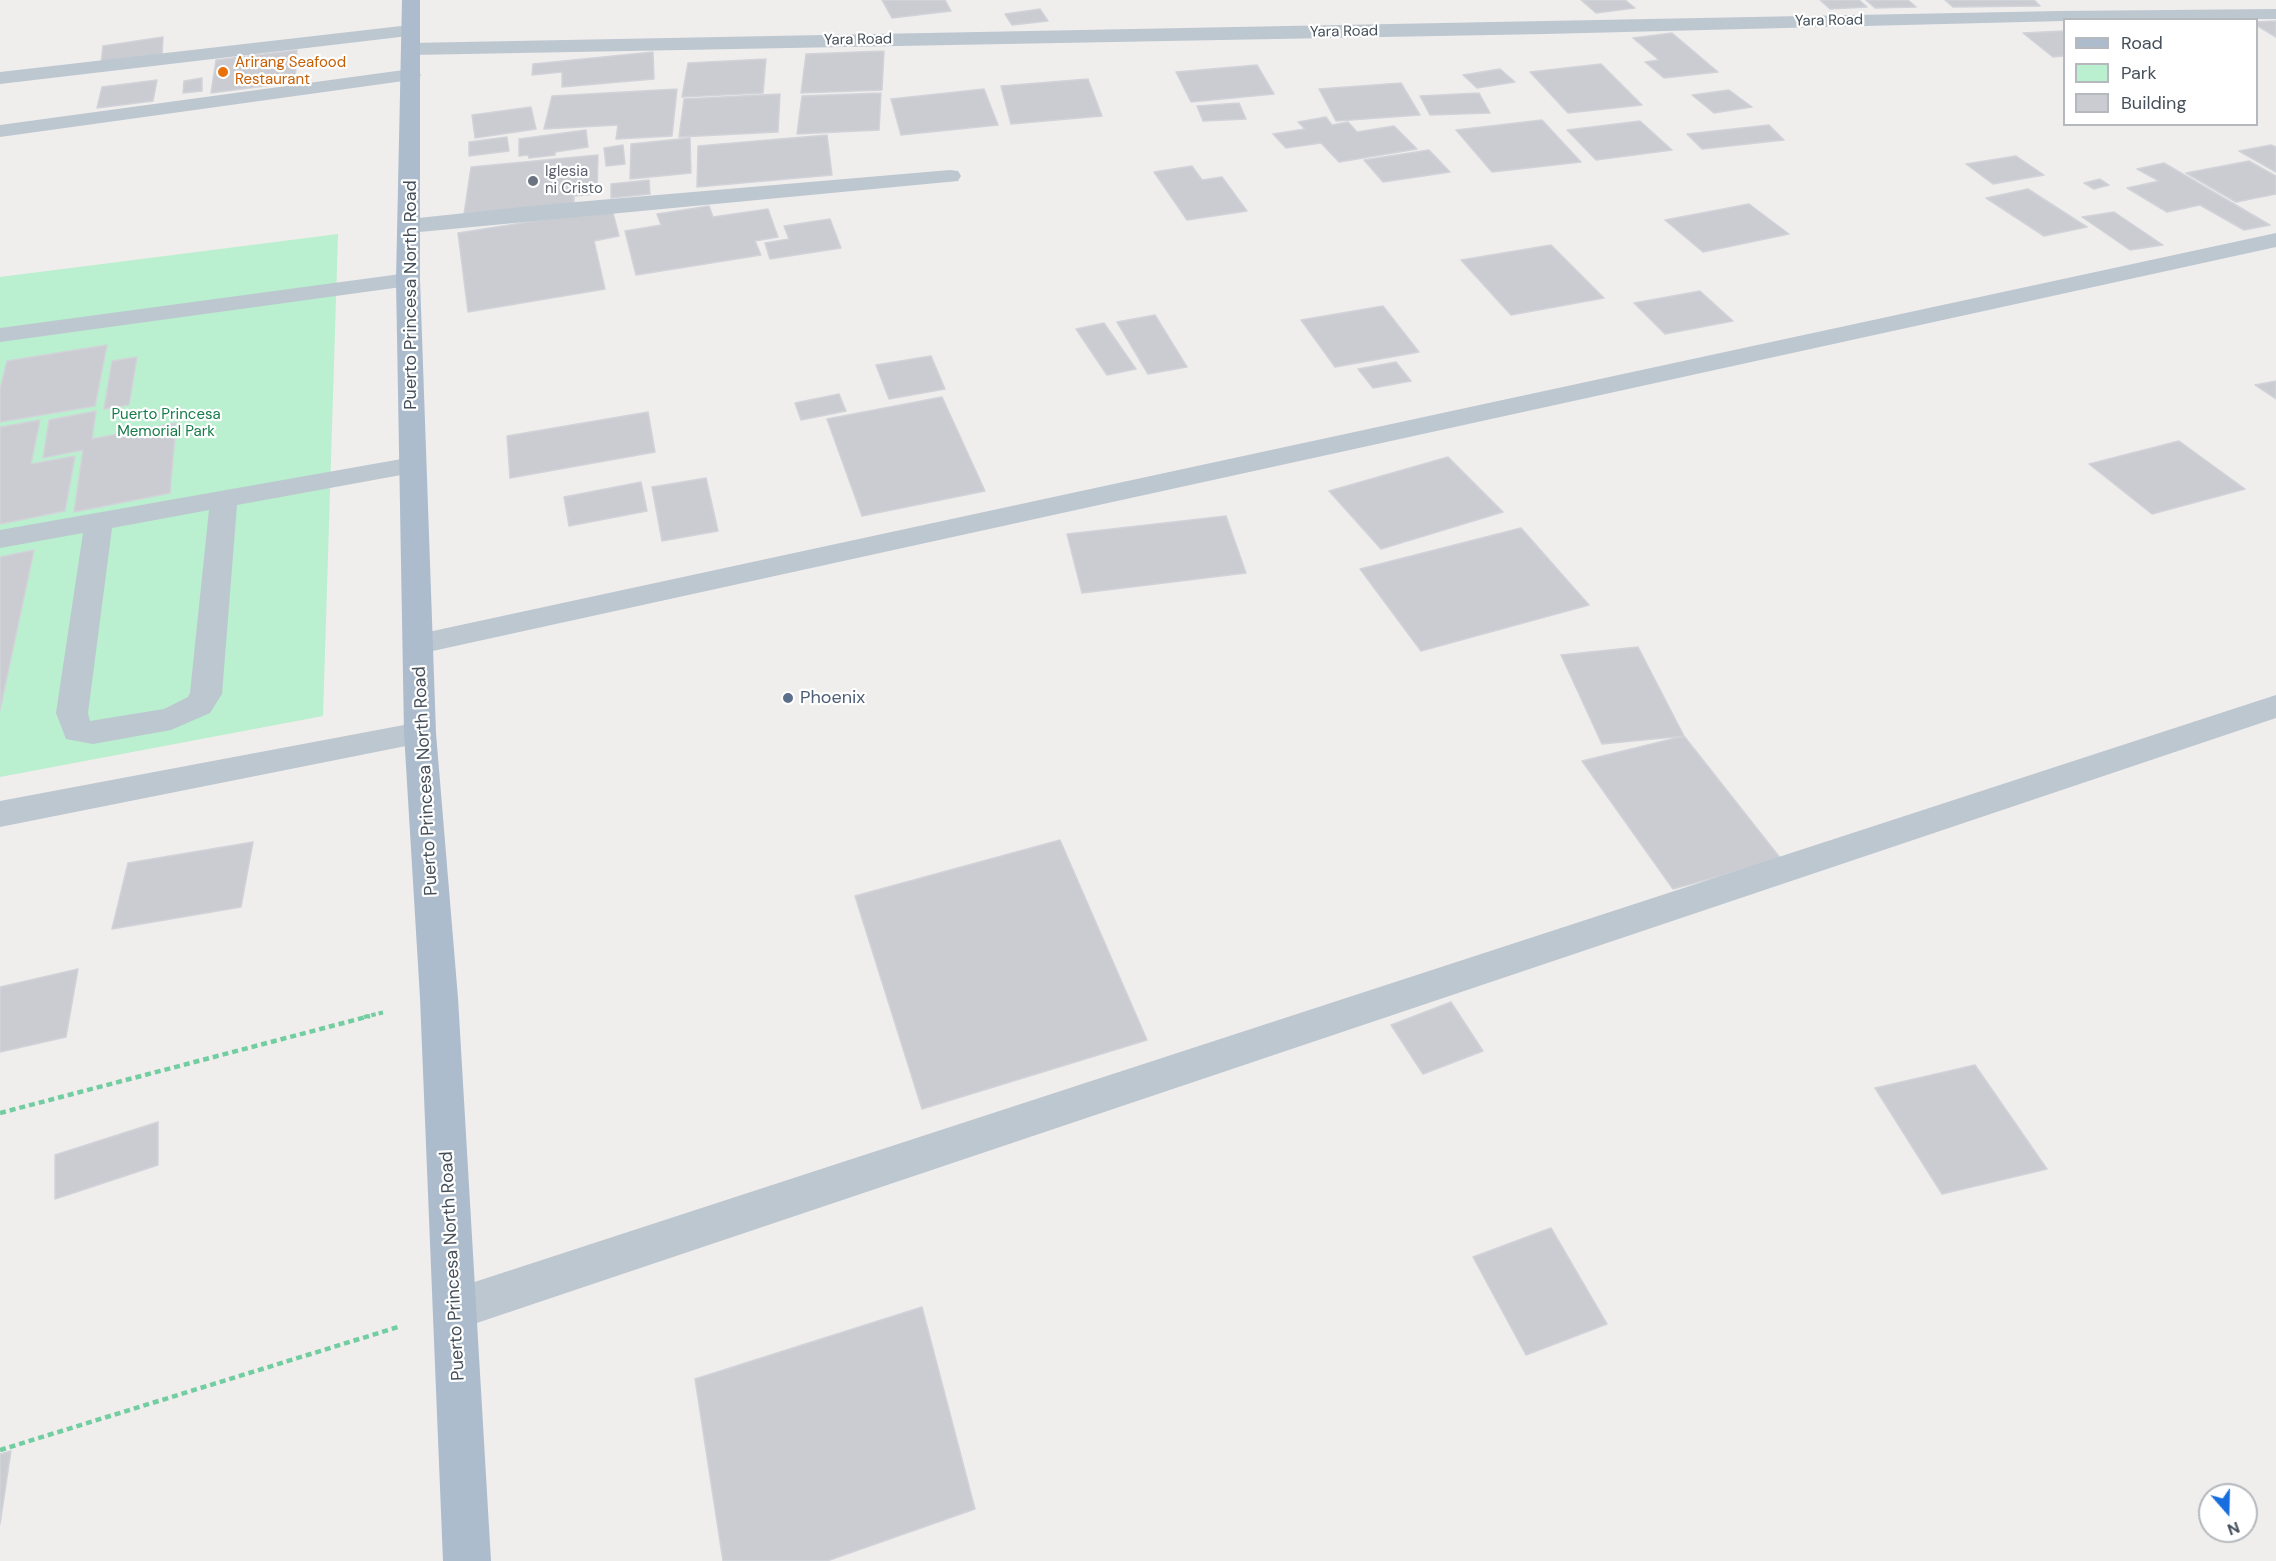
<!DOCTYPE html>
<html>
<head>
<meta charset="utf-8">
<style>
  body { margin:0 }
  #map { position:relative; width:2276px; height:1561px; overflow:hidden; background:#f0eded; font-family:"DM Sans",sans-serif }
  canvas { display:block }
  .legend { position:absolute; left:2063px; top:18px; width:195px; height:108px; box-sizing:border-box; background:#fff; border:2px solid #b5b9bd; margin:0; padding:8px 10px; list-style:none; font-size:18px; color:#45505a }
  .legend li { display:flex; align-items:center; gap:12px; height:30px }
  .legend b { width:30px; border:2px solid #b5b9bd }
  .north { position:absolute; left:2198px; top:1483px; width:60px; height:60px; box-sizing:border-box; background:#fff; border:2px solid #b5b9bd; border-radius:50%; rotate:160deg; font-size:16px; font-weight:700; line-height:24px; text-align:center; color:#45505a }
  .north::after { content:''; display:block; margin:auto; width:21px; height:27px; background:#186ddf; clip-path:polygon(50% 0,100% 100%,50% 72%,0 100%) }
</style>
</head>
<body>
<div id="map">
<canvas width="2276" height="1561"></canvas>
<ul class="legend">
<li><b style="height:8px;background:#acbccd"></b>Road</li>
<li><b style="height:16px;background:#baefcf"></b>Park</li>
<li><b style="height:16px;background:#caccd2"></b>Building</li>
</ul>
<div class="north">N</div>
</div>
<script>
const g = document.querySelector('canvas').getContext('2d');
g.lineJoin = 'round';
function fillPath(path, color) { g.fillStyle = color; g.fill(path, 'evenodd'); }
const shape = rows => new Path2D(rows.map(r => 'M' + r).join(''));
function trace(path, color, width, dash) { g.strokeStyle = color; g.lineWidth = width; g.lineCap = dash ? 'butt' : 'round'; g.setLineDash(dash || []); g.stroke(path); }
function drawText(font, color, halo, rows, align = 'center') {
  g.font = font + ' "DM Sans",sans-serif'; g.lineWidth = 4.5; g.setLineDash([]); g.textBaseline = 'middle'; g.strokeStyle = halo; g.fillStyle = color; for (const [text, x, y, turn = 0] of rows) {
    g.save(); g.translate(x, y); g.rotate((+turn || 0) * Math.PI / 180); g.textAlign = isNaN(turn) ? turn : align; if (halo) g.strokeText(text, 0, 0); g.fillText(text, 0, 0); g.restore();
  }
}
fillPath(shape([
  [338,234,323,716,0,777,0,277]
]), '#baefcf');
const building = shape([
  [882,0,945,0,951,11,892,18,882,0],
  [1581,0,1625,0,1635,8,1596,13,1581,0],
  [1820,0,1859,0,1867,7,1830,9,1820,0],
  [1866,0,1908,0,1916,7,1875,8,1866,0],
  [1945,0,2034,0,2040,6,1953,7,1945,0],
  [1040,9,1048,21,1012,25,1005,14,1040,9],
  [2276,21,2276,37,2256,25,2256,22,2276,21],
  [2064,31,2064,56,2053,57,2023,33,2064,31],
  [1672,33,1718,72,1664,78,1645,62,1659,60,1633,38,1672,33],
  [163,37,162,55,101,64,103,46,163,37],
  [297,50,295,82,211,93,216,60,297,50],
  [884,51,882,90,801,93,806,54,884,51],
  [653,52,654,79,562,87,562,72,532,75,533,64,653,52],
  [766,59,763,93,682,97,688,63,766,59],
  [1601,64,1642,105,1568,113,1530,72,1601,64],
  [1257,65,1274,94,1191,102,1176,72,1257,65],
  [1500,69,1515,82,1477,88,1463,75,1500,69],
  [202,78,202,91,183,93,184,81,202,78],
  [1088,79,1102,116,1011,124,1001,86,1088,79],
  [157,80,153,101,97,108,102,87,157,80],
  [1401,83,1420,115,1336,121,1319,89,1401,83],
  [677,89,672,136,616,139,618,125,544,129,552,96,677,89],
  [984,89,998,125,901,135,891,99,984,89],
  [1729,90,1752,107,1714,113,1692,95,1729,90],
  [881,93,879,130,797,134,802,96,881,93],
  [1479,93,1490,113,1430,115,1420,96,1479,93],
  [780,94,778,132,679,137,684,99,780,94],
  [1239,103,1246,119,1203,121,1197,106,1239,103],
  [531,107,536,129,475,138,472,115,531,107],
  [1326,117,1332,125,1348,122,1357,132,1394,126,1417,149,1339,162,1321,143,1286,148,1273,134,1305,129,1298,122,1326,117],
  [1542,120,1581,162,1492,172,1456,130,1542,120],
  [1640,121,1672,150,1596,160,1567,130,1640,121],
  [1769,125,1784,140,1702,149,1687,134,1769,125],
  [586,130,588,147,555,152,555,155,529,158,528,155,519,156,519,139,586,130],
  [827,135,832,175,697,187,698,146,827,135],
  [507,137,509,151,469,156,469,142,507,137],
  [690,138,691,173,630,179,631,144,690,138],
  [623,145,625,164,606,166,604,148,623,145],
  [2271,145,2276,147,2276,172,2239,151,2271,145],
  [1429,150,1450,172,1383,182,1364,160,1429,150],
  [598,155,597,194,574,196,574,203,464,214,471,167,598,155],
  [2016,156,2044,175,1993,184,1966,164,2016,156],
  [2249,161,2276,176,2276,194,2236,202,2186,173,2249,161],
  [2164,163,2270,225,2244,230,2200,205,2167,212,2127,188,2159,181,2137,169,2164,163],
  [1192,166,1202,180,1222,177,1247,211,1187,220,1154,172,1192,166],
  [2100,179,2109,185,2094,189,2084,183,2100,179],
  [649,180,650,194,611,198,611,184,649,180],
  [2028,189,2087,227,2044,236,1986,198,2028,189],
  [1749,204,1789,234,1703,252,1665,220,1749,204],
  [709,206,713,217,768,209,778,237,755,241,761,255,636,275,625,231,661,225,657,214,709,206],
  [612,209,619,236,594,241,605,289,468,312,458,233,612,209],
  [2114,212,2163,245,2130,250,2082,217,2114,212],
  [830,219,841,248,770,259,765,243,789,239,784,226,830,219],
  [1551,245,1604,298,1511,315,1461,260,1551,245],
  [1700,291,1733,321,1665,334,1634,303,1700,291],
  [1383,306,1419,352,1335,367,1301,320,1383,306],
  [1155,315,1187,367,1148,374,1117,322,1155,315],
  [1104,323,1136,369,1107,375,1076,329,1104,323],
  [107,345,95,406,0,422,0,389,7,361,107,345],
  [931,356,945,389,889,399,876,365,931,356],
  [137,357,129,405,104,409,112,361,137,357],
  [1396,362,1411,381,1373,388,1358,369,1396,362],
  [2276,381,2276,399,2255,385,2276,381],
  [839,394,846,411,801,420,795,403,839,394],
  [942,397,985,491,862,516,827,419,942,397],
  [96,411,92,439,176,423,170,493,74,512,83,450,43,458,49,420,96,411],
  [648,412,655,452,510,478,507,436,648,412],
  [40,420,31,464,75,456,65,511,0,524,0,427,40,420],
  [2179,441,2245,489,2152,514,2089,464,2179,441],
  [1448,457,1503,512,1381,549,1329,491,1448,457],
  [706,478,718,531,662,541,652,487,706,478],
  [641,482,647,511,569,526,564,497,641,482],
  [1226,516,1246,573,1082,593,1067,534,1226,516],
  [1521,528,1589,605,1421,651,1360,569,1521,528],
  [34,550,20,616,0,710,0,557,34,550],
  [1638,647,1684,736,1602,744,1561,655,1638,647],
  [1684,736,1781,859,1673,889,1582,761,1684,736],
  [1060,840,1147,1040,922,1109,855,896,1060,840],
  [253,842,241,907,112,929,128,863,253,842],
  [78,969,66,1037,0,1052,0,987,78,969],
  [1451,1002,1483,1051,1423,1074,1391,1025,1451,1002],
  [1975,1065,2047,1169,1942,1194,1875,1088,1975,1065],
  [158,1122,158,1165,55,1199,55,1155,158,1122],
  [1551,1228,1607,1324,1526,1355,1473,1257,1551,1228],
  [922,1307,975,1509,827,1561,723,1561,695,1379,922,1307],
  [11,1451,0,1524,0,1454,11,1451]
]);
fillPath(building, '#caccd2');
trace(building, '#d1d3d9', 1.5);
trace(shape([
  [364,1017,385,1012]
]), '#72cda1', 4, [4.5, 3]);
trace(shape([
  [0,1113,370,1016],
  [0,1450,398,1327]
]), '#72cda1', 4.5, [6, 4]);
fillPath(shape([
  [2276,9,2276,19,2064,20,2064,21,1545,34,411,55,404,53,402,49,404,45,411,43,2061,11,2276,9],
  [410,25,417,27,419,31,417,35,0,84,0,72,410,25],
  [411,69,418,71,421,75,418,79,0,137,0,125,411,69],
  [950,170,958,171,961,176,958,181,409,233,401,231,398,226,401,221,409,219,541,205,950,170],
  [2276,233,2276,247,419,654,408,651,404,644,408,637,419,634,2276,233],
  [408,273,416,275,420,280,416,285,0,342,0,328,408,273],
  [413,457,423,459,426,465,423,471,237,505,222,694,210,713,171,730,93,744,66,739,56,713,83,533,0,548,0,530,413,457],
  [209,510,190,693,188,697,164,709,90,721,88,713,112,528,209,510],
  [2276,695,2276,718,456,1330,441,1324,434,1309,441,1294,456,1288,2276,695],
  [420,722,431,725,436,733,431,741,0,827,0,801,420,722]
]), '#bdc7d0');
fillPath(shape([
  [402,0,420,0,420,280,436,733,458,998,491,1561,443,1561,420,998,404,733,396,280,402,0]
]), '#acbccd');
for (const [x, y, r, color] of [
  [223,72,6,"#e8710a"],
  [533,181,6,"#6b7280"],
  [788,698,6,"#5c6f8a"]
]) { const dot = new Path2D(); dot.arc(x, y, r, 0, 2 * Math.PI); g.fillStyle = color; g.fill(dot); trace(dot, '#fff', 2); }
drawText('15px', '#45505a', '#fff', [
  ["Yara Road",1829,21,-1],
  ["Yara Road",1344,32,-1],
  ["Yara Road",858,40,-1]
]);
drawText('15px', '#c56008', '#fff', [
  ["Arirang Seafood",235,63],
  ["Restaurant",235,80]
], 'left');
drawText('15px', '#5b616d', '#fff', [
  ["Iglesia",545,172],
  ["ni Cristo",545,189]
], 'left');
drawText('15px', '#167c4a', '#fff', [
  ["Puerto Princesa",166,415],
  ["Memorial Park",166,432]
]);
drawText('18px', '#45505a', '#fff', [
  ["Puerto Princesa North Road",411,295,-90],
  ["Puerto Princesa North Road",426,781,-93],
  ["Puerto Princesa North Road",453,1266,-93]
]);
drawText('18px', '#4e5e75', '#fff', [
  ["Phoenix",800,698]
], 'left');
</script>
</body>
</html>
